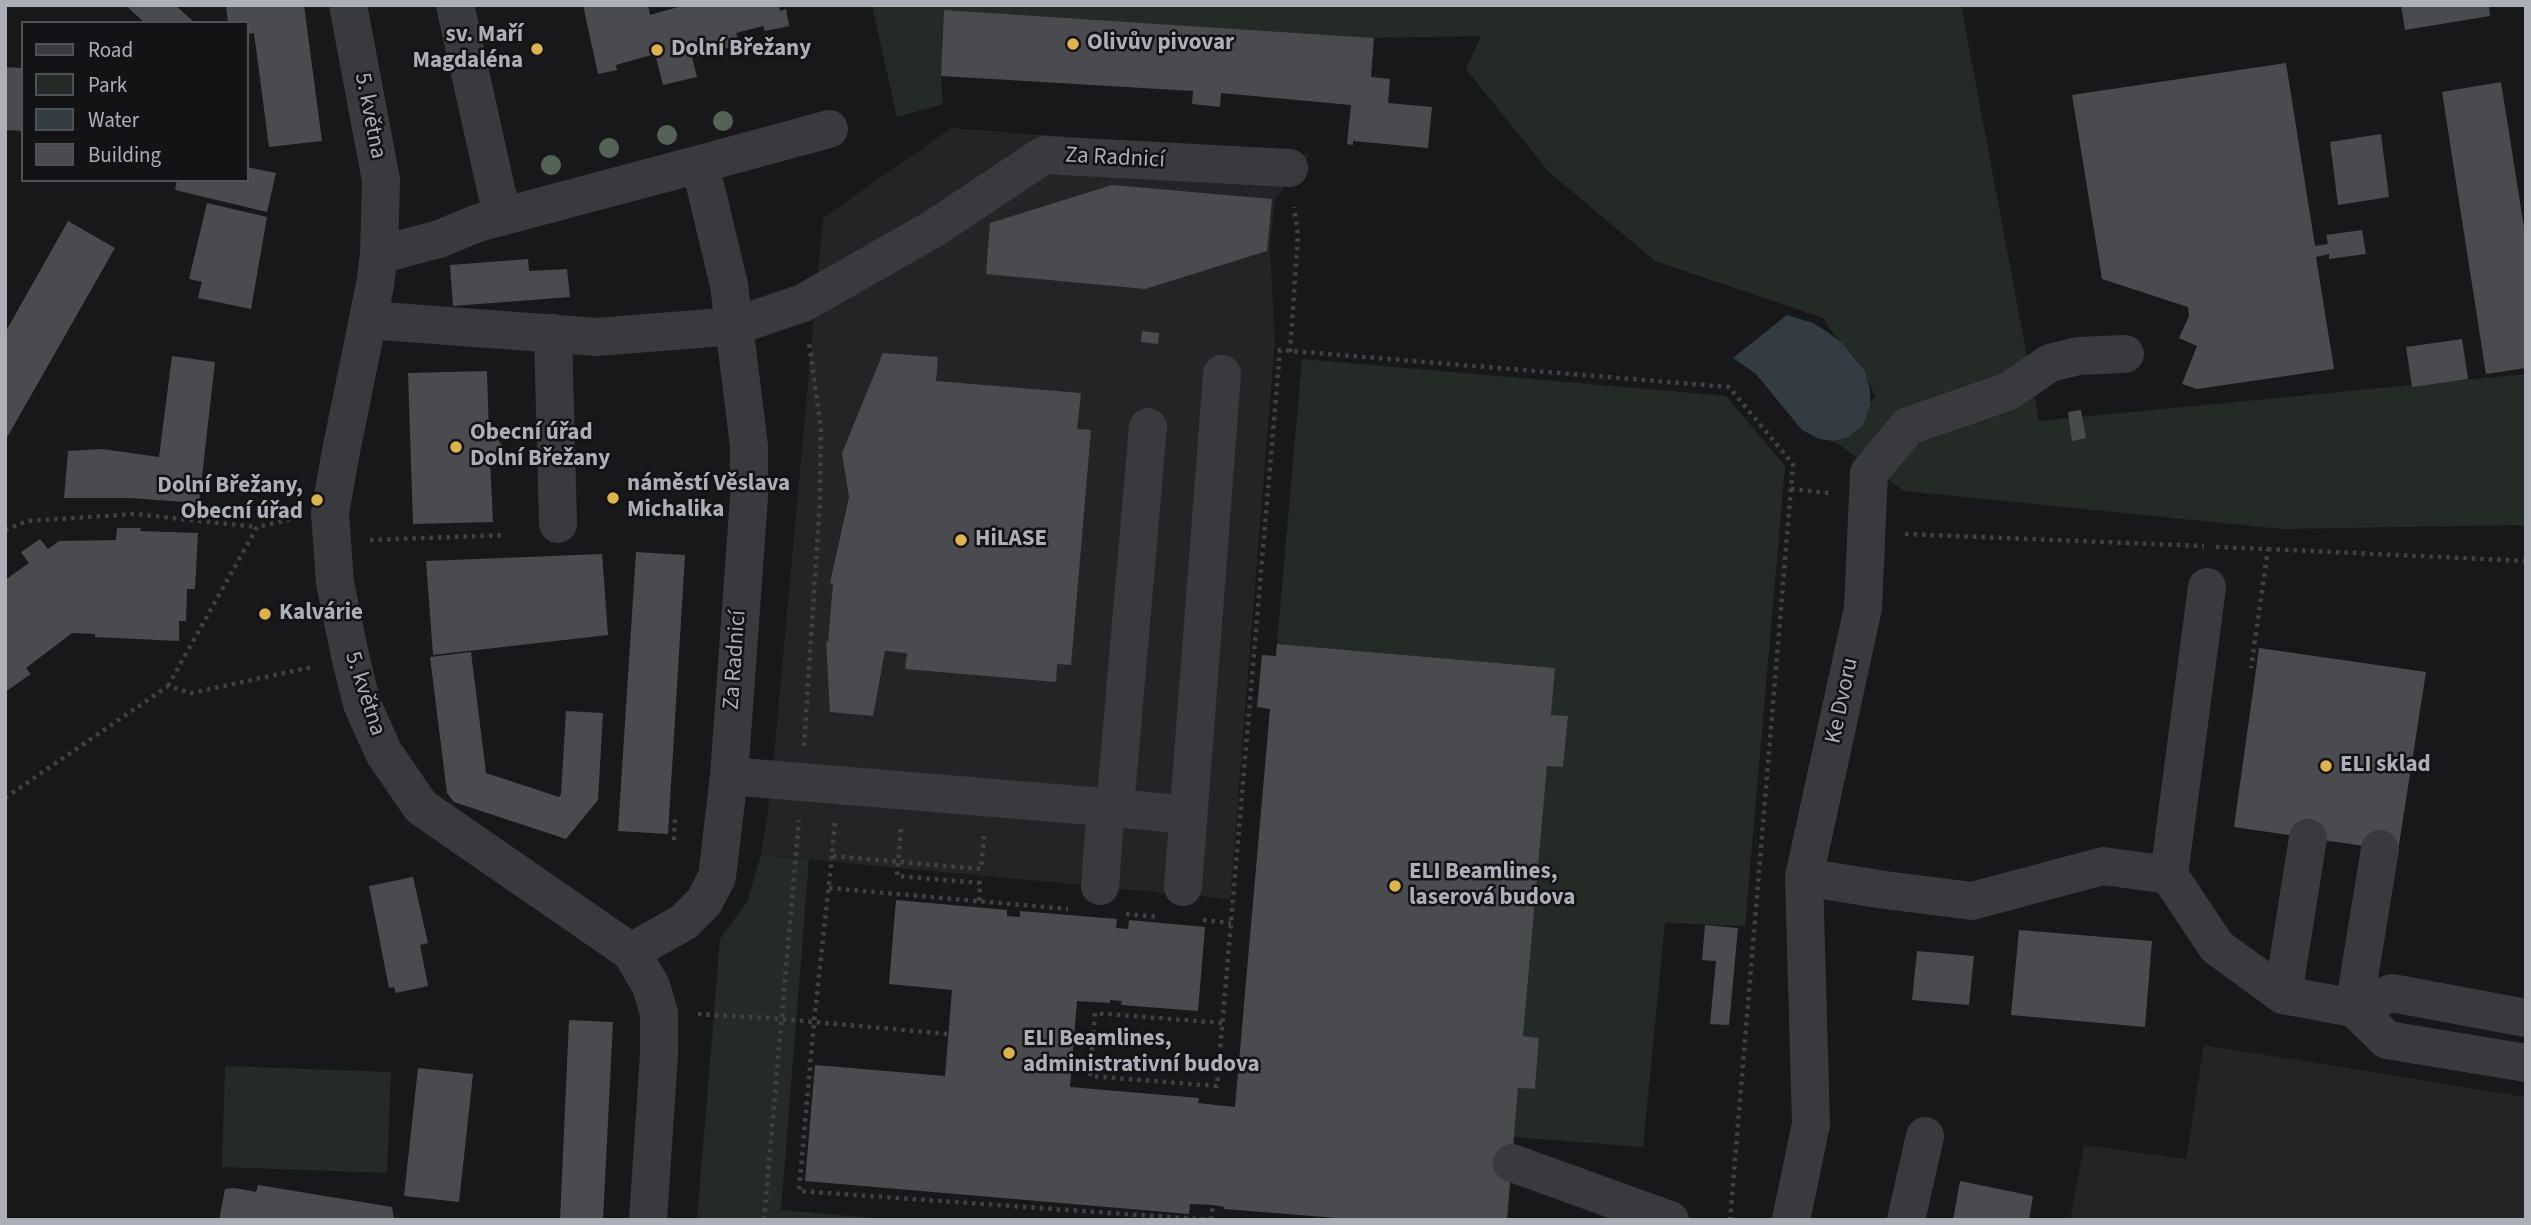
<!DOCTYPE html>
<html>
<head>
<meta charset="utf-8">
<style>
  body { margin:0 }
  #map { position:relative; width:2531px; height:1225px; overflow:hidden; background:#18181a; font-family:"Source Sans 3",sans-serif }
  canvas { display:block }
  .frame { position:absolute; inset:0; border:7px solid #acafb8; pointer-events:none }
  .legend { position:absolute; left:21px; top:21px; width:228px; height:161px; box-sizing:border-box; background:#131315; border:2px solid #505156; margin:0; padding:9px 12px; list-style:none; font-size:21px; color:#acafb8 }
  .legend li { display:flex; align-items:center; gap:14px; height:35px }
  .legend b { width:35px; border:2px solid #505156 }
</style>
</head>
<body>
<div id="map">
<canvas width="2531" height="1225"></canvas>
<div class="frame"></div>
<ul class="legend">
<li><b style="height:9px;background:#393a3e"></b>Road</li>
<li><b style="height:19px;background:#242b26"></b>Park</li>
<li><b style="height:19px;background:#343c43"></b>Water</li>
<li><b style="height:19px;background:#4a4b4e"></b>Building</li>
</ul>
</div>
<script>
const g = document.querySelector('canvas').getContext('2d');
g.lineJoin = 'round';
function fillPath(path, color) { g.fillStyle = color; g.fill(path, 'evenodd'); }
const shape = rows => new Path2D(rows.map(r => 'M' + r).join(''));
function trace(path, color, width, dash) { g.strokeStyle = color; g.lineWidth = width; g.lineCap = dash ? 'butt' : 'round'; g.setLineDash(dash || []); g.stroke(path); }
function drawText(font, color, halo, rows, align = 'center') {
  g.font = font + ' "Source Sans 3",sans-serif'; g.lineWidth = 5; g.setLineDash([]); g.textBaseline = 'middle'; g.strokeStyle = halo; g.fillStyle = color; for (const [text, x, y, turn = 0] of rows) {
    g.save(); g.translate(x, y); g.rotate((+turn || 0) * Math.PI / 180); g.textAlign = isNaN(turn) ? turn : align; if (halo) g.strokeText(text, 0, 0); g.fillText(text, 0, 0); g.restore();
  }
}
fillPath(shape([
  [951,128,1310,155,1275,199,1270,248,1275,340,1230,899,761,855,771,789,823,218],
  [2204,1045,2526,1097,2526,1220,2070,1220,2084,1145,2186,1159]
]), '#242426');
fillPath(shape([
  [872,5,1961,5,2039,421,2526,374,2526,525,2282,529,1904,491,1834,441,1849,437,1862,425,1869,403,1876,397,1857,359,1837,339,1823,318,1655,261,1549,172,1466,69,1481,36,1374,38,944,10,941,75,943,104,897,117],
  [1302,359,1726,396,1785,466,1745,926,1665,923,1643,1147,1514,1137,1518,1088,1535,1089,1539,1038,1523,1036,1547,766,1563,767,1568,717,1551,715,1555,668,1277,644],
  [761,855,809,860,781,1210,895,1220,697,1220,720,939,747,902],
  [225,1066,391,1072,387,1173,222,1167]
]), '#242b26');
fillPath(shape([
  [1787,315,1813,323,1826,331,1843,344,1865,371,1870,391,1870,405,1863,425,1849,437,1834,441,1819,439,1802,430,1756,374,1733,358]
]), '#343c43');
fillPath(shape([
  [125,5,175,5,195,23,145,23],
  [226,5,304,5,322,141,269,147,254,33,247,34,247,23,228,23],
  [583,5,648,5,650,15,685,5,779,5,780,11,786,9,789,26,765,31,763,26,736,33,740,45,692,57,697,77,663,85,655,54,616,65,617,70,598,74],
  [2401,5,2489,5,2490,16,2405,30],
  [944,10,1374,38,1371,77,1390,79,1388,103,1432,107,1428,148,1353,141,1353,145,1347,144,1351,105,1221,93,1220,107,1192,104,1193,91,941,76],
  [2286,63,2315,246,2328,244,2326,235,2362,230,2366,254,2329,259,2329,254,2316,257,2334,369,2197,389,2182,384,2197,346,2179,338,2189,316,2188,307,2102,279,2072,95],
  [5,67,23,68,23,131,5,130],
  [2501,82,2526,240,2526,368,2486,374,2442,92],
  [2381,134,2389,197,2338,205,2330,142],
  [247,167,276,173,267,212,175,190,177,180,247,180],
  [1112,185,1272,199,1267,251,1145,289,986,274,990,223],
  [207,203,267,217,251,309,198,298,202,282,189,279],
  [68,221,115,248,5,441,5,333],
  [528,259,529,271,567,269,570,297,453,306,450,265],
  [1142,331,1159,333,1158,344,1141,342],
  [2462,339,2468,379,2412,387,2406,347],
  [883,353,938,357,936,381,1081,393,1077,429,1091,430,1071,665,1057,664,1056,682,905,669,907,653,885,651,873,716,830,712,826,641,828,642,833,584,830,583,849,497,842,453],
  [172,356,215,362,199,503,130,498,64,498,68,451,102,449,159,457],
  [487,371,489,434,496,436,502,446,499,455,490,459,493,522,413,524,408,373],
  [2081,410,2086,438,2072,441,2068,412],
  [117,528,141,528,140,531,198,533,195,589,187,589,186,621,179,621,179,641,95,637,95,634,72,633,26,668,31,674,5,692,5,580,29,563,21,552,40,539,48,549,59,541,116,540],
  [636,552,685,555,668,834,618,831],
  [602,554,608,635,433,655,426,561],
  [1277,644,1555,668,1551,715,1568,716,1563,767,1547,766,1523,1036,1539,1038,1535,1089,1518,1088,1507,1220,1363,1220,1224,1209,1224,1207,1213,1205,1190,1204,1189,1214,805,1181,815,1065,945,1076,952,990,889,984,896,900,1007,910,1007,916,1020,917,1020,911,1117,919,1116,928,1128,929,1129,920,1205,927,1198,1011,1121,1005,1122,1001,1110,1000,1110,1003,1077,1001,1070,1087,1199,1098,1198,1103,1235,1107,1270,709,1257,707,1262,655,1276,656],
  [2259,648,2426,672,2398,851,2234,827],
  [471,652,486,773,559,797,561,794,566,711,603,713,598,800,566,839,454,802,447,793,430,657],
  [413,877,428,943,420,945,428,986,396,993,394,987,389,988,369,886],
  [1705,925,1738,928,1729,1025,1710,1024,1716,961,1702,960],
  [2019,930,2152,941,2145,1027,2011,1015],
  [1917,951,1974,956,1969,1005,1912,1000],
  [569,1020,613,1022,603,1220,560,1220],
  [418,1068,473,1074,459,1202,404,1196],
  [1960,1181,2033,1196,2029,1220,1953,1220],
  [258,1185,392,1207,394,1220,219,1220,225,1189,235,1188,256,1192]
]), '#4a4b4e');
trace(shape([
  [1290,352,1298,235,1294,207],
  [1791,489,1829,493],
  [5,530,27,521,135,514,257,527],
  [1905,534,2204,546],
  [370,540,506,535],
  [2216,547,2268,549,2251,668],
  [2268,549,2526,561],
  [168,686,257,527,292,519],
  [804,746,820,500,821,428,809,343],
  [5,798,168,686,191,693,312,667],
  [835,823,832,856,981,869,984,836],
  [901,829,897,876,980,883,979,901],
  [674,840,675,817],
  [832,856,814,1022,799,1191,1211,1220],
  [829,888,1068,909],
  [1126,914,1159,917],
  [1203,920,1231,923],
  [698,1014,781,1019,948,1034],
  [1222,1023,1095,1013,1090,1076,1217,1086,1280,350,1729,387,1793,464,1730,1220],
  [764,1220,799,820],
  [1211,1220,1213,1205]
]), '#404145', 4.5, [3.5, 5]);
trace(shape([
  [348,5,381,180,379,255,375,285,341,451,330,513,335,583,351,660,362,704,384,753,421,807,631,952,651,986,659,1013,659,1054,648,1220],
  [455,5,502,216],
  [379,255,439,239,478,223,700,164],
  [368,320,597,337,735,326,803,303,933,229,1044,155,1289,168],
  [553,333,558,524],
  [729,776,1115,808,1148,427],
  [1115,808,1188,815],
  [2169,875,2207,587],
  [1804,877,1885,890,1972,901,2103,866,2169,875,2217,947,2283,995,2354,1008,2392,993,2526,1018],
  [1100,886,1106,807],
  [1183,887,1222,374],
  [631,952,684,922,704,902,717,877,729,776,749,497,749,446,729,285,700,164,829,129],
  [2283,995,2308,838],
  [2354,1008,2387,1040,2526,1063],
  [2354,1008,2380,849],
  [1512,1163,1670,1220],
  [1791,1220,1811,1124,1804,877,1863,608,1869,473,1908,426,2007,392,2050,363,2078,356,2125,354],
  [1906,1220,1925,1136]
]), '#393a3e', 38);
g.fillStyle = '#546356';
for (const [x, y] of [
  [723,121],
  [667,135],
  [609,148],
  [551,165]
]) { g.beginPath(); g.arc(x, y, 10, 0, 2 * Math.PI); g.fill(); }
for (const [x, y, r, color] of [
  [1073,44,7,"#dcb34e"],
  [537,49,7,"#dcb34e"],
  [657,50,7,"#dcb34e"],
  [456,447,7,"#dcb34e"],
  [613,498,7,"#dcb34e"],
  [317,500,7,"#dcb34e"],
  [961,540,7,"#dcb34e"],
  [265,614,7,"#dcb34e"],
  [2326,766,7,"#dcb34e"],
  [1395,886,7,"#dcb34e"],
  [1009,1053,7,"#dcb34e"]
]) { const dot = new Path2D(); dot.arc(x, y, r, 0, 2 * Math.PI); g.fillStyle = color; g.fill(dot); trace(dot, '#131315', 2.5); }
drawText('bold 23px', '#acafb8', '#131315', [
  ["sv. Maří",523,36,"right"],
  ["Magdaléna",523,62,"right"],
  ["Olivův pivovar",1087,44],
  ["Dolní Břežany",671,50],
  ["Obecní úřad",470,434],
  ["Dolní Břežany",470,460],
  ["náměstí Věslava",627,485],
  ["Michalika",627,511],
  ["Dolní Břežany,",303,487,"right"],
  ["Obecní úřad",303,513,"right"],
  ["HiLASE",975,540],
  ["Kalvárie",279,614],
  ["ELI sklad",2340,766],
  ["ELI Beamlines,",1409,873],
  ["laserová budova",1409,899],
  ["ELI Beamlines,",1023,1040],
  ["administrativní budova",1023,1066]
], 'left');
drawText('23px', '#acafb8', '#131315', [
  ["5. května",369,116,79],
  ["Za Radnicí",1115,159,3],
  ["Za Radnicí",736,660,-86],
  ["5. května",364,694,72],
  ["Ke Dvoru",1843,701,-78]
]);
</script>
</body>
</html>
